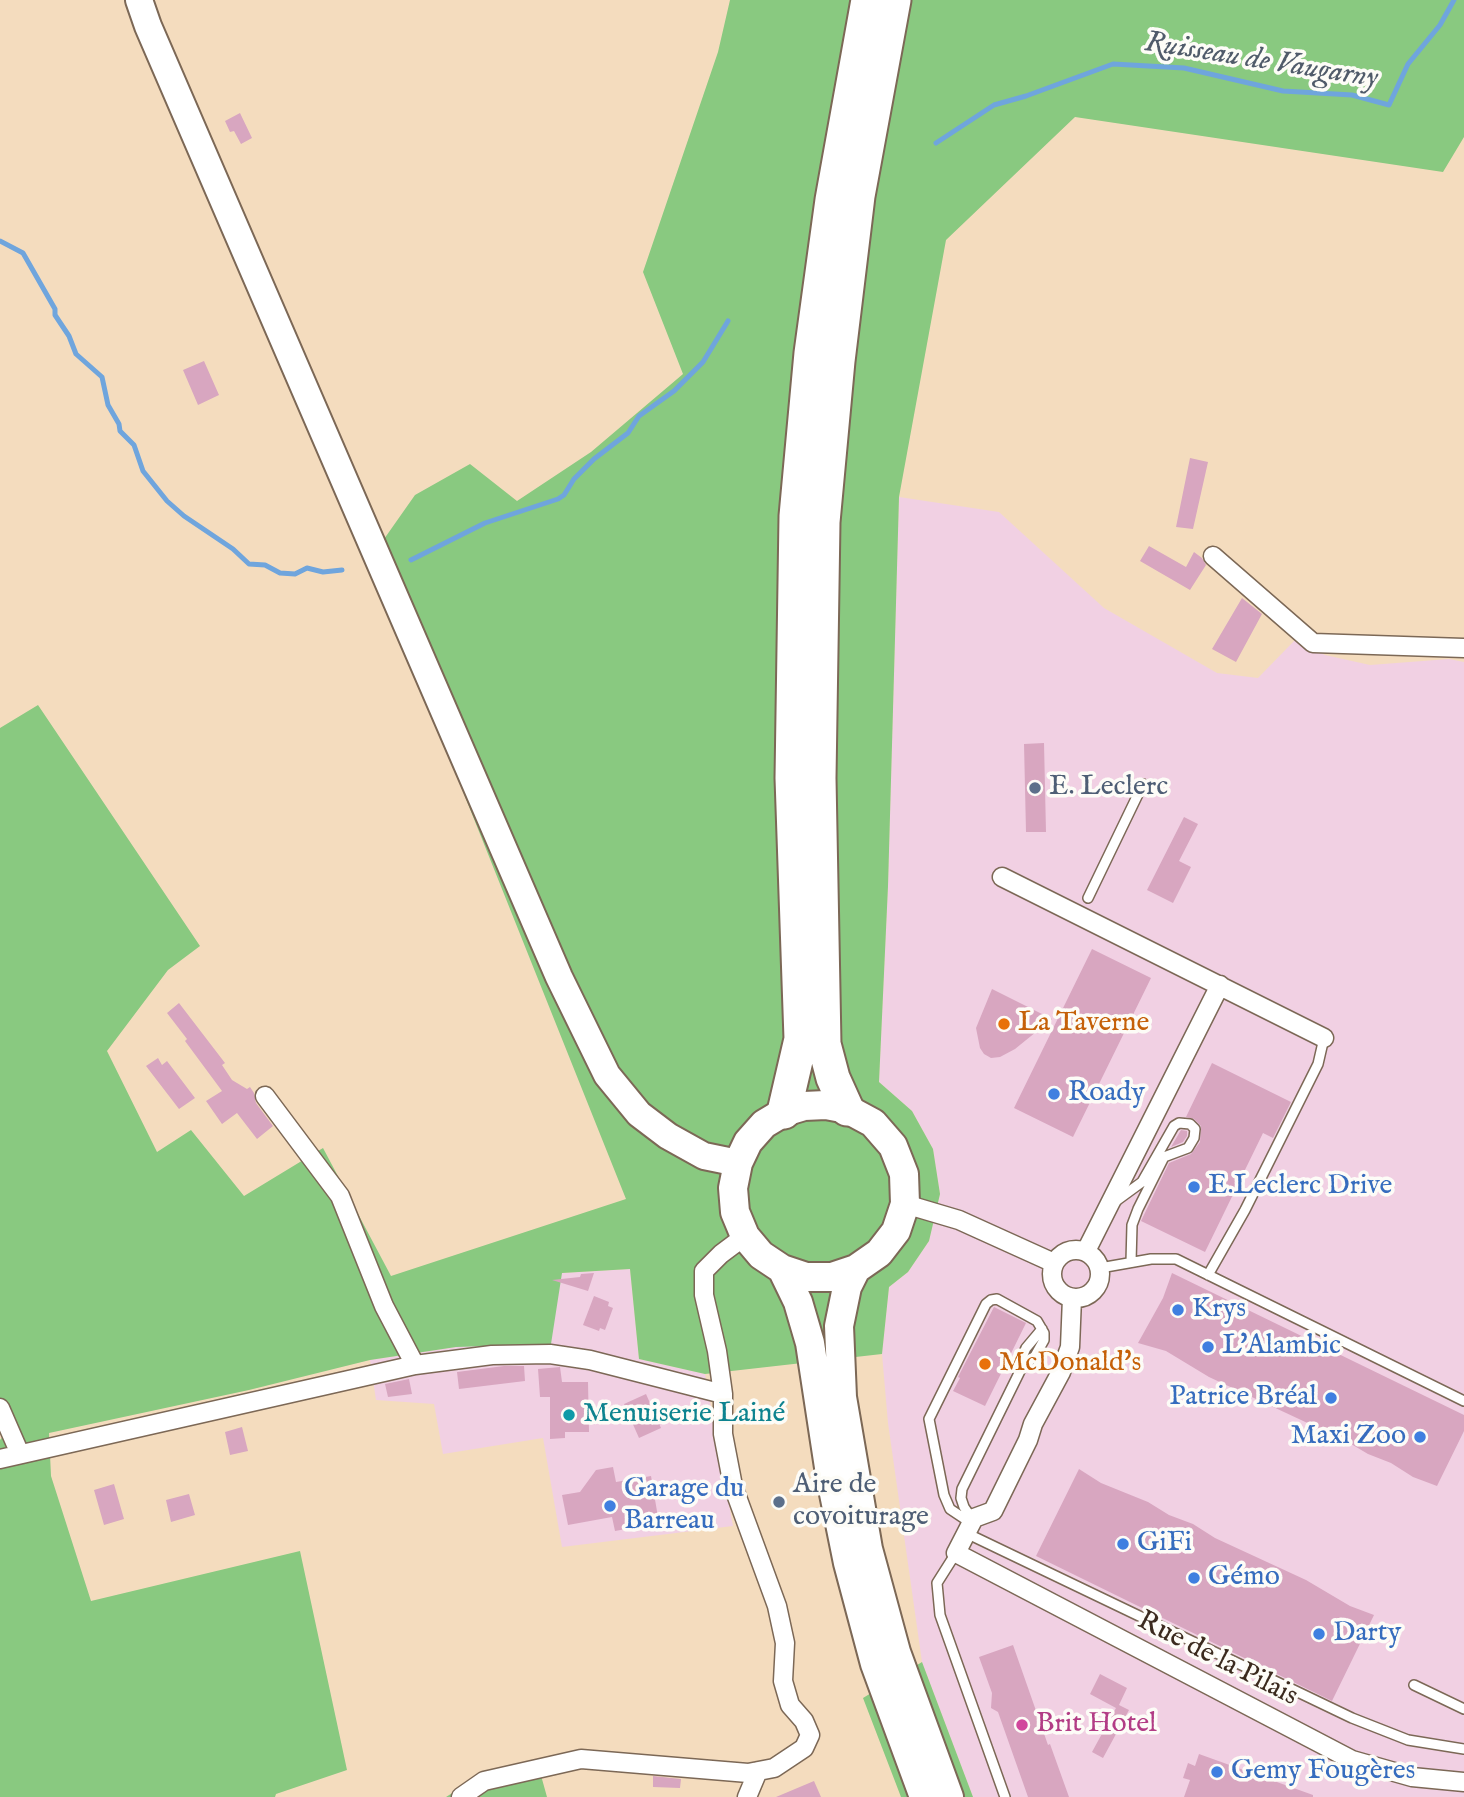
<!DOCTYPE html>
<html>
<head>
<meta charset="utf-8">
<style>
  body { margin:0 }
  canvas { display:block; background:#f4dcbe }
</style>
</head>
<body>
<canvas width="1464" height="1797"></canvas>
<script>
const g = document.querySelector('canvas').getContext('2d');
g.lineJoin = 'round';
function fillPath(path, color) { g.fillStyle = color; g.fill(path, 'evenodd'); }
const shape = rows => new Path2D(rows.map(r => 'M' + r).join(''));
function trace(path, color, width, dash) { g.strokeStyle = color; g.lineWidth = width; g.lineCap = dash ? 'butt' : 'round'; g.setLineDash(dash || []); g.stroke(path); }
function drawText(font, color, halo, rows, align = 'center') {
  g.font = font + ' "IM FELL English",serif'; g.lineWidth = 7; g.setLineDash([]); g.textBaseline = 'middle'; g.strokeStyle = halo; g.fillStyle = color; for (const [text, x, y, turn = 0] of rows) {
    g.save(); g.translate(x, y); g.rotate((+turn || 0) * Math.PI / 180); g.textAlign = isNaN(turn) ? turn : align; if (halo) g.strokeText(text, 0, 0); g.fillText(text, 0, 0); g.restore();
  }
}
fillPath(shape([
  [899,497,999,512,1104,608,1217,673,1258,678,1295,640,1325,655,1370,665,1449,659,1464,662,1464,1797,973,1797,922,1662,888,1423,882,1354,889,1287,908,1272,929,1241,940,1194,933,1149,912,1111,879,1082,888,886],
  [630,1269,639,1359,705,1374,733,1526,562,1547,543,1438,443,1454,434,1404,376,1400,370,1360,456,1347,562,1273]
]), '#f1d0e3');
fillPath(shape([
  [730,0,1464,0,1464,137,1443,172,1075,117,946,240,899,497,888,886,879,1082,912,1111,933,1149,940,1194,929,1241,908,1272,889,1287,882,1354,705,1374,639,1359,630,1269,562,1273,551,1344,456,1347,370,1360,249,1390,49,1433,51,1476,91,1601,300,1551,347,1770,276,1794,275,1797,0,1797,0,1440,11,1427,0,1399,0,728,38,705,200,946,168,970,107,1051,157,1152,191,1130,244,1196,323,1148,391,1276,626,1199,370,559,415,495,470,464,517,501,591,452,683,374,643,272,718,52],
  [922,1662,973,1797,901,1797,863,1698],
  [537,1761,547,1797,446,1797,482,1774]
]), '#89c980');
trace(shape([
  [936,143,994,105,1026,96,1113,64,1184,68,1283,91,1352,95,1389,105,1408,64,1440,25,1454,0],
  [0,241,23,253,55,309,55,315,69,336,76,354,102,377,108,405,119,424,120,431,134,445,143,471,167,501,184,516,233,549,249,564,265,565,280,573,295,574,307,568,323,572,342,570],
  [411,560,485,523,558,499,564,495,574,479,594,459,628,433,639,416,674,391,703,362,728,321]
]), '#6fa5dd', 5);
fillPath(shape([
  [240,113,252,138,241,144,234,131,230,132,225,121],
  [204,361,219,395,198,405,183,370],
  [1190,458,1208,462,1193,529,1176,527],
  [1149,546,1186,567,1194,552,1202,558,1206,565,1190,590,1140,561],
  [1242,598,1262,614,1236,662,1212,649],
  [1044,743,1046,832,1026,832,1024,744],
  [1184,817,1198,824,1179,861,1191,867,1173,903,1147,890],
  [1092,949,1151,978,1073,1137,1014,1108],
  [992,989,1052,1019,1015,1049,1000,1057,991,1058,984,1054,980,1048,976,1028],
  [179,1003,225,1063,222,1065,232,1080,247,1089,250,1087,254,1093,256,1103,273,1126,257,1139,237,1113,222,1124,206,1101,222,1091,185,1041,187,1039,167,1013],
  [158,1058,162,1065,167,1061,195,1098,179,1109,146,1066],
  [1212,1063,1291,1102,1273,1138,1263,1133,1205,1252,1141,1221,1169,1163,1191,1154,1200,1142,1201,1126,1194,1119,1186,1117],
  [1181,1130,1187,1131,1187,1136,1183,1142,1171,1147],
  [594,1273,588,1291,552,1280,580,1277,581,1274],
  [1172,1273,1464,1415,1464,1431,1437,1486,1413,1477,1391,1463,1368,1454,1346,1441,1209,1377,1166,1351,1138,1343,1163,1298],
  [594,1296,609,1302,608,1306,613,1308,605,1330,600,1328,599,1331,583,1325],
  [994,1307,1026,1323,985,1406,953,1391,960,1378,958,1377],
  [504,1366,524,1366,525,1381,459,1389,457,1372],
  [560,1367,562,1382,588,1382,589,1432,565,1432,565,1438,550,1439,550,1397,540,1397,538,1369],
  [409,1379,412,1394,388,1397,385,1384],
  [646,1394,661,1428,639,1438,624,1404],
  [242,1427,248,1451,230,1455,225,1432],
  [613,1467,616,1482,651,1476,659,1523,615,1531,612,1517,568,1525,562,1495,580,1492,596,1470],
  [1079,1469,1101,1483,1148,1502,1169,1515,1193,1524,1215,1538,1306,1580,1350,1606,1374,1615,1332,1701,1036,1556],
  [114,1484,124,1519,104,1525,94,1490],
  [189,1494,195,1515,171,1522,166,1500],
  [1013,1645,1048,1745,1050,1744,1069,1797,1028,1797,998,1712,991,1708,992,1693,979,1657],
  [1100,1674,1127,1688,1119,1705,1129,1710,1103,1758,1092,1752,1116,1708,1090,1694],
  [1199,1754,1313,1795,1313,1797,1184,1797,1190,1780,1183,1778,1188,1763,1195,1766],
  [653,1776,681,1779,680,1788,653,1787],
  [814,1781,821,1797,776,1797]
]), '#d8a6c0');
const lane = shape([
  [1088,898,1143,784],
  [1116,1201,1142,1182,1174,1126,1179,1123,1190,1124,1195,1129,1194,1138,1188,1148,1164,1157,1138,1209,1132,1225,1131,1262],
  [1100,1268,1151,1259,1176,1259,1464,1401],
  [1208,1275,1245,1210,1318,1064,1324,1038],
  [1022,1367,1022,1357,1026,1348,1042,1329],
  [971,1523,950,1509,944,1495,929,1419,986,1304,991,1300,997,1299,1037,1321,1044,1333,1044,1340,1035,1356,1022,1367,962,1489,961,1498,964,1507,973,1520],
  [966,1533,1352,1718,1408,1740,1464,1749],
  [956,1553,937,1583,940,1615,1005,1797],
  [1414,1685,1464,1709]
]);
const street = shape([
  [1213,556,1313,643,1464,648],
  [1002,877,1324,1038],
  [265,1096,340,1196,384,1306,415,1365],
  [905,1204,959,1220,1054,1263],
  '1052 1274a24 24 0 1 1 48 0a24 24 0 1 1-48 0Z',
  [1086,1251,1220,985],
  [1072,1298,1070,1347,1061,1372,1033,1424,1028,1440,993,1511,974,1518,956,1553,1352,1760,1412,1777,1464,1782],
  [0,1408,20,1454],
  [0,1459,415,1365,492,1355,550,1354,590,1360,723,1394],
  [461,1797,484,1781,581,1759,748,1773,774,1768,804,1748,810,1735,804,1721,790,1705,783,1681,785,1643,777,1606,733,1486,723,1434,723,1394,717,1351,704,1295,704,1271,721,1254,745,1236],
  [747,1797,758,1771]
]);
const secondary = shape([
  [139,0,148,26,559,977,607,1075,639,1114,668,1136,704,1156,738,1163]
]);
const primary = shape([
  [782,1269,798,1302,810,1343,830,1474,848,1563,875,1664,924,1797],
  [856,1269,832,1277,806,1277,782,1269,761,1255,745,1236,735,1212,733,1188,738,1163,748,1142,764,1124,784,1112,804,1106,826,1105,847,1109,873,1123,893,1146,904,1174,905,1204,896,1231,879,1253,856,1269,847,1287,839,1326,842,1397,868,1549,896,1652,949,1797]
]);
const highway = shape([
  [847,1109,833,1078,824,1044,819,778,823,522,838,361,858,196,894,0],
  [784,1112,801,1039,792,778,796,516,811,353,832,200,868,0]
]);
trace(lane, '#7c6856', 12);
trace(street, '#7c6856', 21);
trace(secondary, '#7c6856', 30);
trace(primary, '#7c6856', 32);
trace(highway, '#7c6856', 37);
trace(lane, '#fff', 9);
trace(street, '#fff', 18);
trace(secondary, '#fff', 26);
trace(primary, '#fff', 28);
trace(highway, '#fff', 33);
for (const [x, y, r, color] of [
  [1035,788,7,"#5c6f8a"],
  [1004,1024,7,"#e8710a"],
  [1054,1094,7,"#3f7fe0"],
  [1194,1187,7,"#3f7fe0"],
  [1178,1310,7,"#3f7fe0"],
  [1208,1347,7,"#3f7fe0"],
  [985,1364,7,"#e8710a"],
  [1331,1398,7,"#3f7fe0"],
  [569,1415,7,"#0f9aa8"],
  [1420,1437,7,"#3f7fe0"],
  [779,1502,7,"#5c6f8a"],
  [610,1506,7,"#3f7fe0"],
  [1123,1544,7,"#3f7fe0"],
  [1194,1578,7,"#3f7fe0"],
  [1319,1634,7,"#3f7fe0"],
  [1022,1725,7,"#d1479c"],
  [1217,1772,7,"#3f7fe0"]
]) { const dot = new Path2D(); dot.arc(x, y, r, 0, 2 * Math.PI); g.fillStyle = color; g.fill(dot); trace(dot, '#fdfcf7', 2.5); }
drawText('28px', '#4e5e75', '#fdfcf7', [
  ["E. Leclerc",1049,788],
  ["Aire de",793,1486],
  ["covoiturage",793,1518]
], 'left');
drawText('28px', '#c56008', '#fdfcf7', [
  ["La Taverne",1018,1024],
  ["McDonald's",999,1364]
], 'left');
drawText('28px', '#366cbe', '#fdfcf7', [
  ["Roady",1068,1094],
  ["E.Leclerc Drive",1208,1187],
  ["Krys",1192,1310],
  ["L'Alambic",1222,1347],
  ["Patrice Bréal",1317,1398,"right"],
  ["Maxi Zoo",1406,1437,"right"],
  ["Garage du",624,1490],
  ["Barreau",624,1522],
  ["GiFi",1137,1544],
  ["Gémo",1208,1578],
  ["Darty",1333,1634],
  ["Gemy Fougères",1231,1772]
], 'left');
drawText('28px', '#0d838f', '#fdfcf7', [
  ["Menuiserie Lainé",583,1415]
], 'left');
drawText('28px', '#3b2a1e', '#fdfcf7', [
  ["Rue de la Pilais",1217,1660,27]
]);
drawText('28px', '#b23c85', '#fdfcf7', [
  ["Brit Hotel",1036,1725]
], 'left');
drawText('italic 30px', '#505b6a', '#fdfcf7', [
  ["Ruisseau de Vaugarny",1261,62,9]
]);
</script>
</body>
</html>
